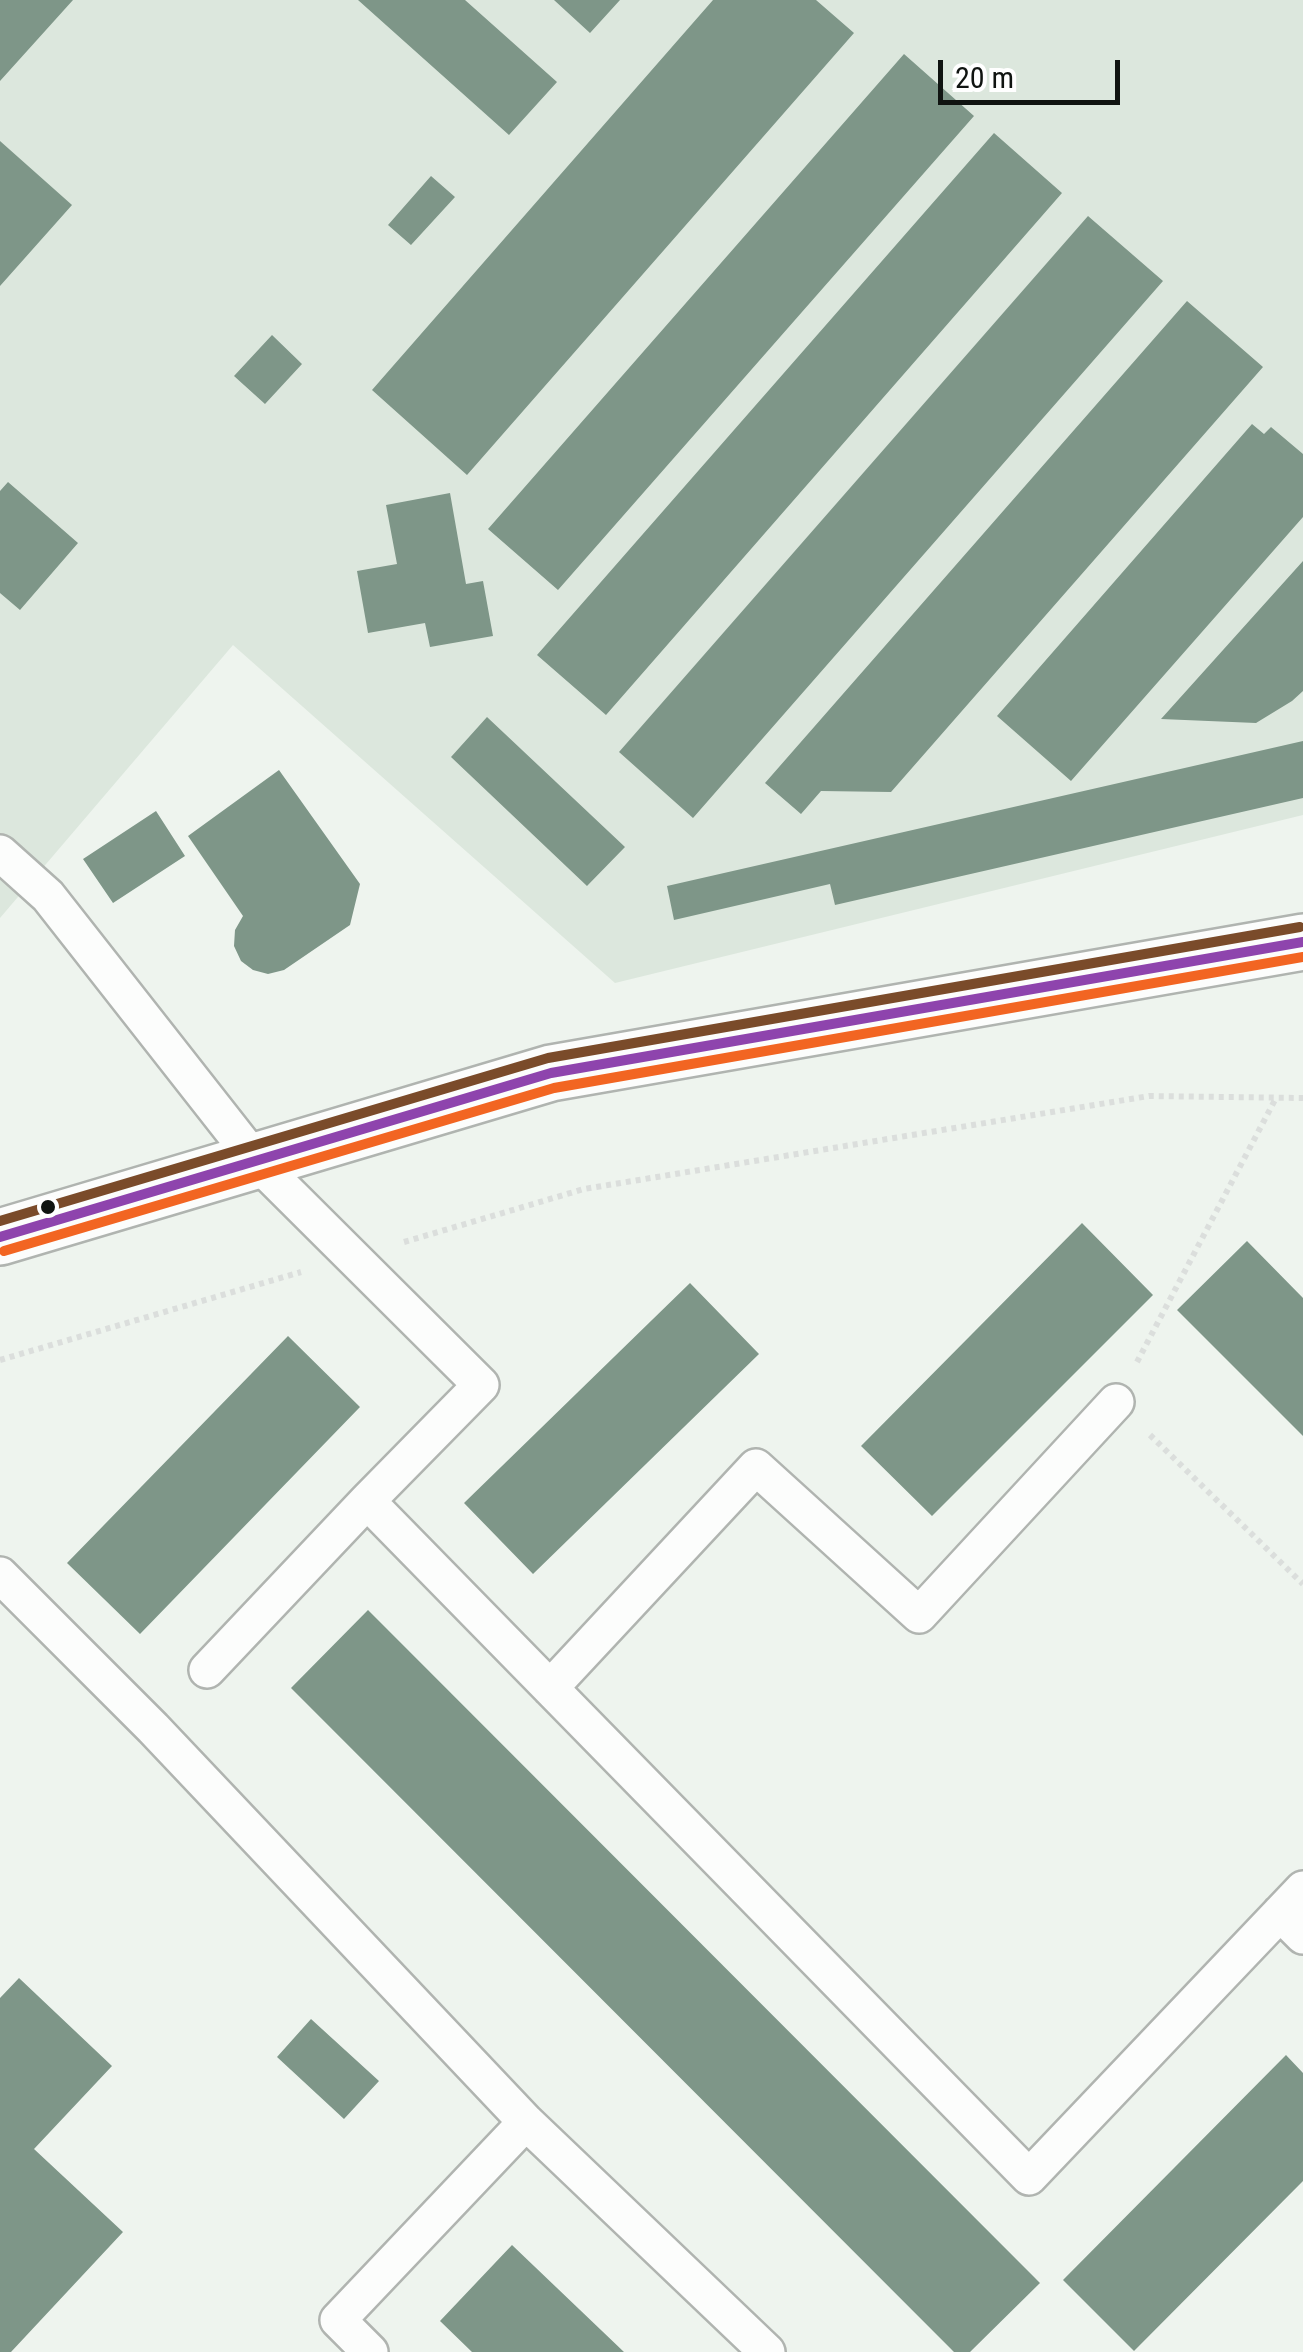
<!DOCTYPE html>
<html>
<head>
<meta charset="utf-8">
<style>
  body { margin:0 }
  #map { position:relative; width:1303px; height:2352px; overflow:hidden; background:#eef4ee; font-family:"Roboto Condensed",sans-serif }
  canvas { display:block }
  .scale { position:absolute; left:938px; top:60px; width:182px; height:45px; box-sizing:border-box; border:5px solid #101411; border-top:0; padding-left:12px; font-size:30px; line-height:35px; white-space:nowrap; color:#101411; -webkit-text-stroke:8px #fff; paint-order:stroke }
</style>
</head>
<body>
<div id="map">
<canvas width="1303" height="2352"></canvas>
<div class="scale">20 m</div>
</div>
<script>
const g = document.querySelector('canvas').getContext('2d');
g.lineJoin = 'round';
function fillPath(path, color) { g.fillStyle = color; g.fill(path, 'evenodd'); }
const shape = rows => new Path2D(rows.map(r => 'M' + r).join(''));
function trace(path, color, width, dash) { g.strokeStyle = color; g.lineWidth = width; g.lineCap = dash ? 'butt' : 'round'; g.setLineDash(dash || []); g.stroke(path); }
fillPath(shape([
  [0,0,1303,0,1303,815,615,983,233,645,0,918]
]), '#dce7dd');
fillPath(shape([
  [0,0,73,0,0,81],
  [358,0,465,0,557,82,509,135],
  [554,0,620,0,590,33],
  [713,0,816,0,854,33,467,475,372,390],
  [904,54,974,116,558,590,488,529],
  [994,133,1062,193,606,715,537,655],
  [0,141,72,205,0,286],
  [431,176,455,197,411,245,388,225],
  [1088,216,1163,281,693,818,619,752],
  [1187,301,1263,367,891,792,821,791,801,814,765,783],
  [272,335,302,364,265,404,234,376],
  [1252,424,1264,434,1271,427,1303,454,1303,517,1071,781,997,716],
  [8,482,78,543,20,610,0,593,0,491],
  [450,493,466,584,483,581,493,636,430,647,425,623,368,633,357,571,397,564,386,505],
  [1303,561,1303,691,1292,701,1256,723,1161,719],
  [487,717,625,847,587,886,451,757],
  [1303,741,1303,798,835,905,830,884,674,920,667,886],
  [279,770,360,884,350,925,284,970,268,974,253,970,241,961,234,946,235,930,243,916,188,836],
  [156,811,185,856,113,903,83,859],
  [1082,1223,1153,1295,932,1516,861,1446],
  [1247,1241,1303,1298,1303,1436,1177,1310],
  [690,1283,759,1354,533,1574,464,1503],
  [288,1336,360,1407,140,1634,67,1563],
  [368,1610,1040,2283,970,2352,954,2352,291,1688],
  [19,1978,112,2066,34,2149,123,2232,11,2352,0,2352,0,1998],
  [311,2019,379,2081,344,2119,277,2057],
  [1286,2055,1303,2073,1303,2181,1134,2351,1063,2280],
  [512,2245,624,2352,472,2352,440,2321]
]), '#7e9688');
const service = shape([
  [0,853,48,896,256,1161,481,1385,367,1501,1029,2177,1303,1889],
  [0,1575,153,1728,526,2122,767,2352],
  [207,1670,367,1501],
  [550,1688,756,1467,919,1615,1116,1402],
  [1280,1913,1303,1936],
  [370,2352,338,2320,526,2122]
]);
const tertiary = shape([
  [0,1237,551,1073,1303,942]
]);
trace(service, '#b0b4b0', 40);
trace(tertiary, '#b0b4b0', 60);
trace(shape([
  [404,1242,584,1189,1149,1096,1303,1098],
  [0,1360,301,1272],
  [1137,1362,1276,1098],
  [1150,1435,1303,1584]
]), '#dbdedc', 6, [5, 5]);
trace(service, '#fcfdfc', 35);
trace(tertiary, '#fcfdfc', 55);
trace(shape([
  [0,1237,551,1073,1303,942]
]), '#8e44ad', 10);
trace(shape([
  [4,1251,554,1088,1303,957]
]), '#f26522', 10);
trace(shape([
  [0,1221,548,1058,1300,927]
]), '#7a4b2a', 10);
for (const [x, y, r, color] of [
  [48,1207,9,"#101411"]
]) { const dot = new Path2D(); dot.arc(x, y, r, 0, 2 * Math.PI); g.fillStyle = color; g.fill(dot); trace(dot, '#fff', 4); }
</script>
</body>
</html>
